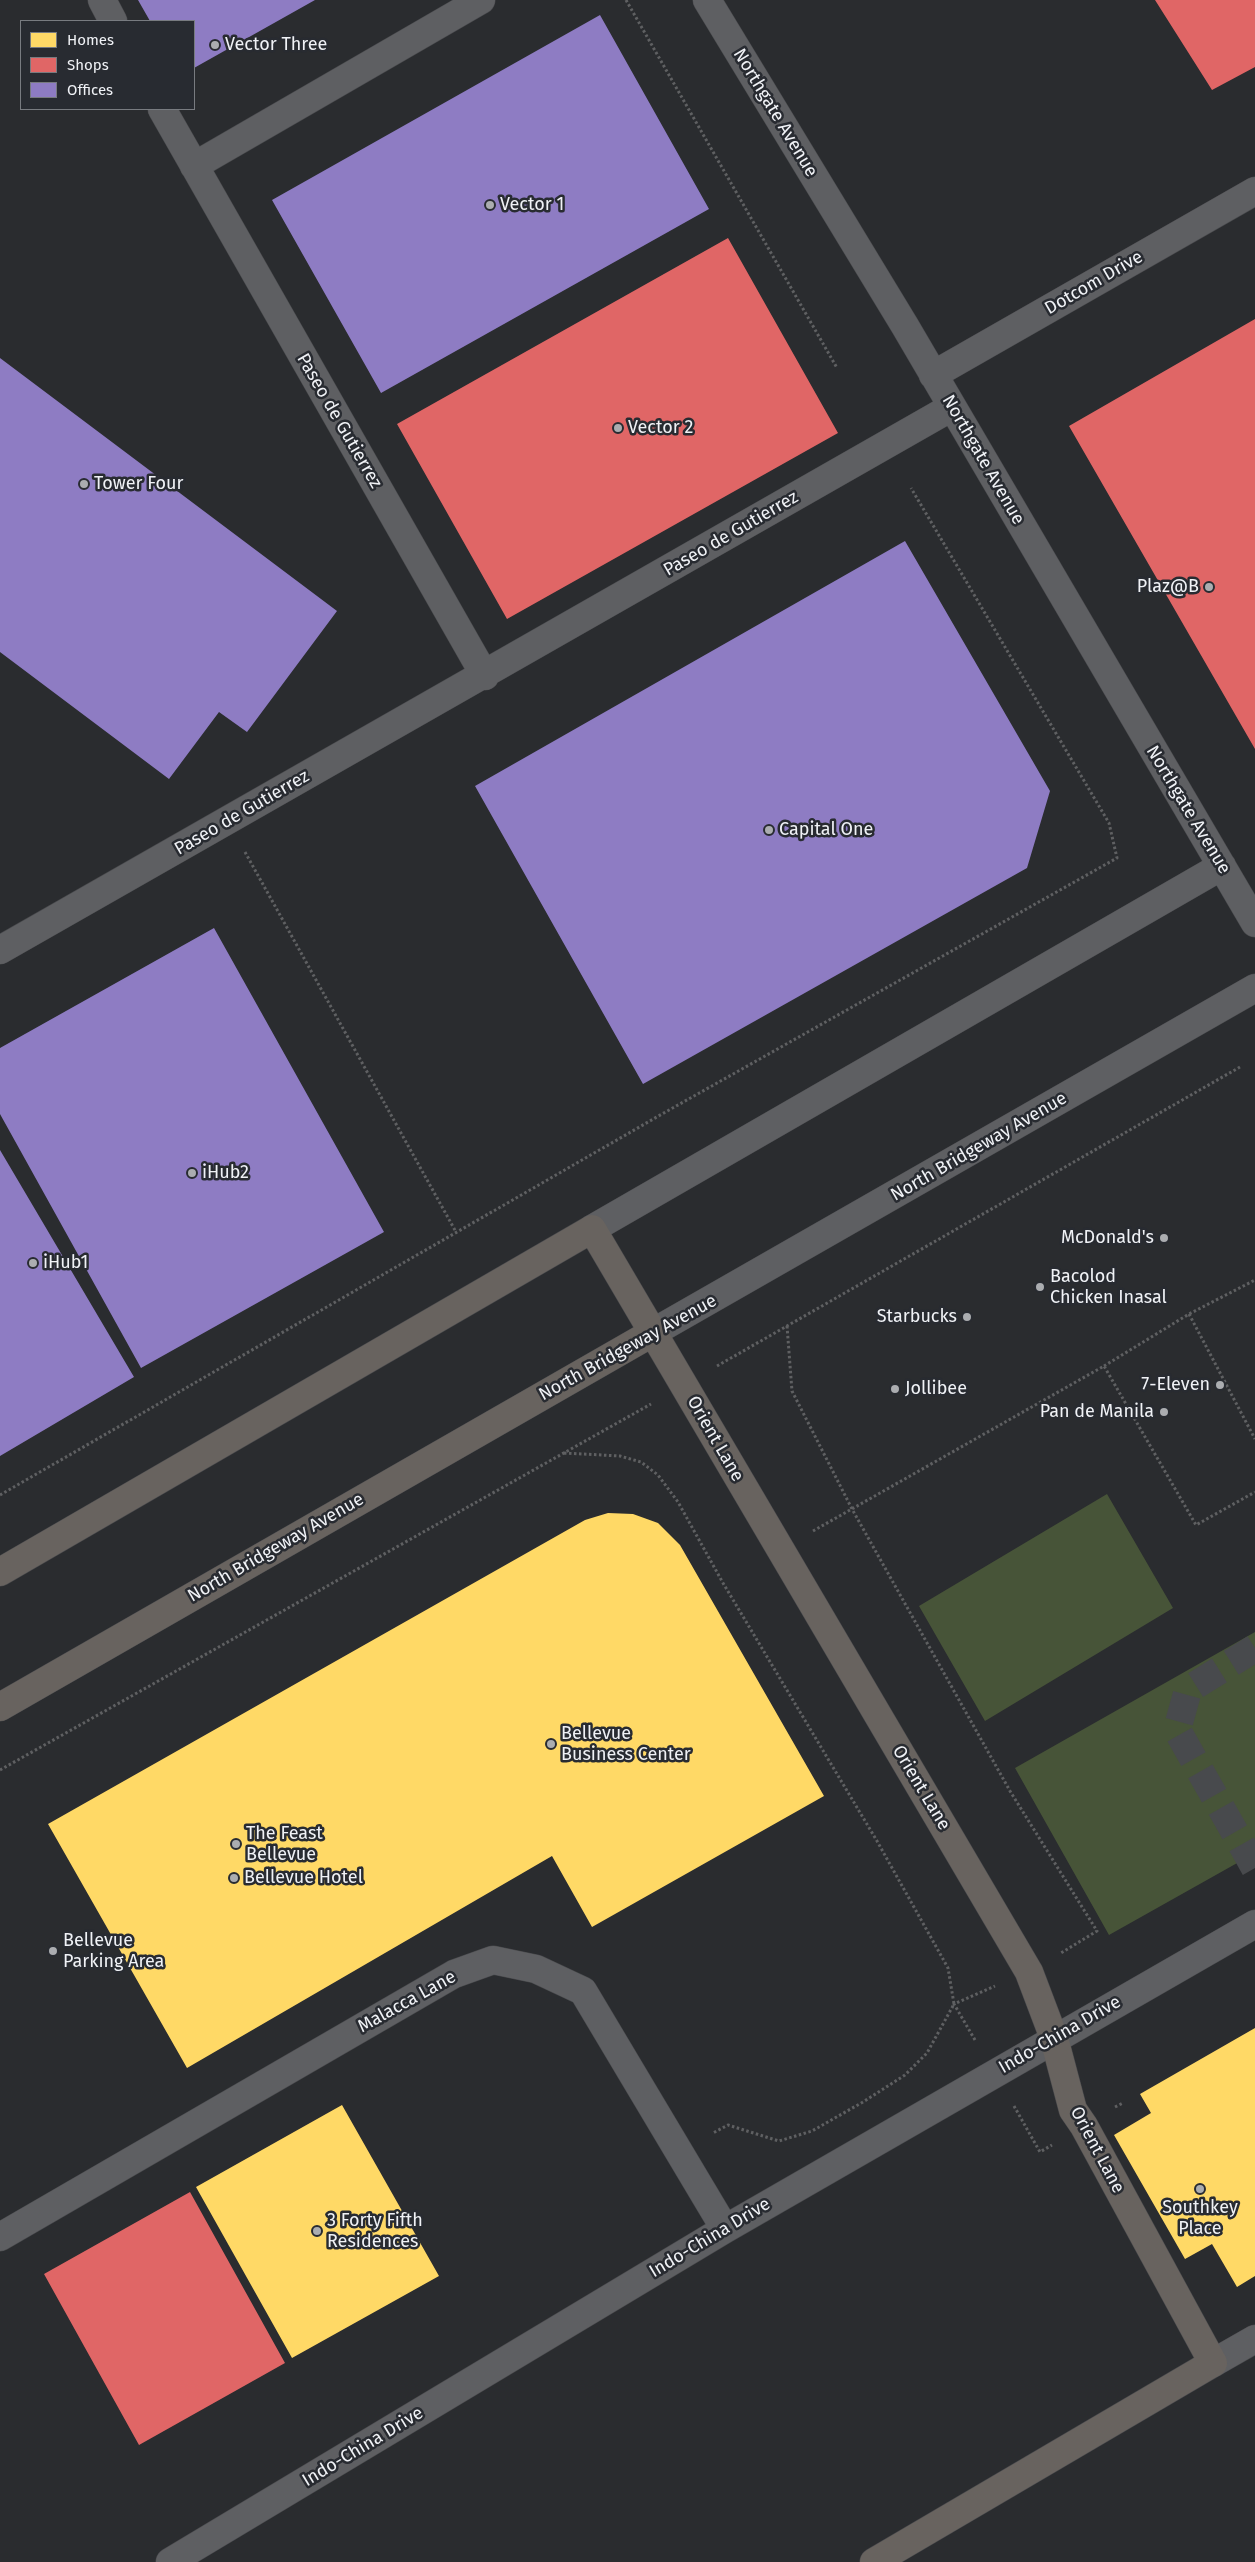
<!DOCTYPE html>
<html>
<head>
<meta charset="utf-8">
<style>
  body { margin:0 }
  #map { position:relative; width:1255px; height:2562px; overflow:hidden; background:#2a2c2f; font-family:"Fira Sans",sans-serif }
  canvas { display:block }
  .legend { position:absolute; left:20px; top:20px; width:175px; height:90px; box-sizing:border-box; background:#282b31; border:1px solid #787b80; margin:0; padding:6px 9px; list-style:none; font-size:15px; color:#f0f2f6 }
  .legend li { display:flex; align-items:center; gap:10px; height:25px }
  .legend b { width:25px; border:1px solid #787b80 }
</style>
</head>
<body>
<div id="map">
<canvas width="1255" height="2562"></canvas>
<ul class="legend">
<li><b style="height:14px;background:#ffd966"></b>Homes</li>
<li><b style="height:14px;background:#e06666"></b>Shops</li>
<li><b style="height:14px;background:#8e7cc3"></b>Offices</li>
</ul>
</div>
<script>
const g = document.querySelector('canvas').getContext('2d');
g.lineJoin = 'round';
function fillPath(path, color) { g.fillStyle = color; g.fill(path, 'evenodd'); }
const shape = rows => new Path2D(rows.map(r => 'M' + r).join(''));
function trace(path, color, width, dash) { g.strokeStyle = color; g.lineWidth = width; g.lineCap = dash ? 'butt' : 'round'; g.setLineDash(dash || []); g.stroke(path); }
function drawText(font, color, halo, rows, align = 'center') {
  g.font = font + ' "Fira Sans",sans-serif'; g.lineWidth = 5; g.setLineDash([]); g.textBaseline = 'middle'; g.strokeStyle = halo; g.fillStyle = color; for (const [text, x, y, turn = 0] of rows) {
    g.save(); g.translate(x, y); g.rotate((+turn || 0) * Math.PI / 180); g.textAlign = isNaN(turn) ? turn : align; if (halo) g.strokeText(text, 0, 0); g.fillText(text, 0, 0); g.restore();
  }
}
fillPath(shape([
  [1107,1494,1173,1608,985,1721,919,1606],
  [1255,1632,1255,1853,1109,1935,1015,1768]
]), '#475438');
fillPath(shape([
  [608,1513,633,1514,658,1523,680,1545,824,1796,592,1927,552,1856,187,2068,48,1824,585,1520],
  [1255,2028,1255,2276,1237,2287,1212,2244,1185,2259,1114,2135,1151,2113,1140,2094],
  [342,2105,439,2276,292,2358,196,2187]
]), '#ffd966');
fillPath(shape([
  [1155,0,1255,0,1255,67,1212,90],
  [728,238,838,433,507,619,397,424],
  [1255,319,1255,749,1069,426],
  [190,2192,285,2363,139,2445,44,2274]
]), '#e06666');
fillPath(shape([
  [138,0,315,0,194,68,194,21,150,21],
  [600,15,709,209,381,393,272,200],
  [0,358,337,611,247,732,219,712,169,779,0,652],
  [905,541,1050,791,1027,868,643,1084,475,786],
  [214,928,384,1232,141,1368,0,1114,0,1048],
  [0,1150,134,1377,0,1456]
]), '#8e7cc3');
trace(shape([
  [1255,1648,1188,1690,1177,1730,1255,1868]
]), '#484a4d', 28, [28, 14]);
const minor = shape([
  [102,0,113,21],
  [707,0,905,326,1255,923],
  [162,109,485,676],
  [194,166,481,0],
  [933,375,1255,191],
  [0,950,952,407],
  [592,1229,1222,866],
  [652,1333,1255,988],
  [0,2237,454,1974,493,1960,536,1969,583,1991,725,2229],
  [1213,2363,1255,2339],
  [170,2562,725,2229,1255,1924]
]);
const major = shape([
  [0,1572,592,1229,1029,1972,1054,2038,1073,2110,1084,2126,1213,2363,874,2562],
  [0,1707,652,1333]
]);
trace(minor, '#48494c', 29);
trace(major, '#48494c', 29);
trace(shape([
  [626,0,837,368],
  [245,852,456,1232],
  [1189,1314,1255,1439],
  [787,1326,792,1391,852,1509,1010,1791,1097,1931,1061,1953],
  [717,1366,1240,1067],
  [1104,1366,1189,1314,1255,1280],
  [564,1453,620,1456,641,1462,658,1475,678,1502,723,1583,877,1841,948,1968,954,2004,927,2053,905,2075,863,2102,812,2131,779,2141,728,2125,713,2133],
  [0,1495,662,1114,1117,858,1109,823,911,488],
  [813,1531,1104,1366,1196,1525,1255,1492],
  [0,1770,651,1404],
  [975,2040,954,2004,995,1986],
  [1014,2106,1040,2152,1052,2145],
  [1115,2107,1123,2103]
]), '#5f6062', 3, [2.5, 2.5]);
trace(minor, '#5e5f62', 28);
trace(major, '#68635f', 28);
for (const [x, y, r, color] of [
  [215,45,5,"#abadb0"],
  [490,205,5,"#abadb0"],
  [618,428,5,"#abadb0"],
  [84,484,5,"#abadb0"],
  [1209,587,5,"#abadb0"],
  [769,830,5,"#abadb0"],
  [192,1173,5,"#abadb0"],
  [1164,1238,5,"#abadb0"],
  [33,1263,5,"#abadb0"],
  [1040,1287,5,"#abadb0"],
  [967,1317,5,"#abadb0"],
  [1220,1385,5,"#abadb0"],
  [895,1389,5,"#abadb0"],
  [1164,1412,5,"#abadb0"],
  [551,1744,5,"#abadb0"],
  [236,1844,5,"#abadb0"],
  [234,1878,5,"#abadb0"],
  [53,1951,5,"#abadb0"],
  [1200,2189,5,"#abadb0"],
  [317,2231,5,"#abadb0"]
]) { const dot = new Path2D(); dot.arc(x, y, r, 0, 2 * Math.PI); g.fillStyle = color; g.fill(dot); trace(dot, '#282b31', 2); }
drawText('18px', '#f0f2f6', '#282b31', [
  ["Vector Three",225,45],
  ["Vector 1",500,205],
  ["Vector 2",628,428],
  ["Tower Four",94,484],
  ["Plaz@B",1199,587,"right"],
  ["Capital One",779,830],
  ["iHub2",202,1173],
  ["McDonald's",1154,1238,"right"],
  ["iHub1",43,1263],
  ["Bacolod",1050,1277],
  ["Chicken Inasal",1050,1298],
  ["Starbucks",957,1317,"right"],
  ["7-Eleven",1210,1385,"right"],
  ["Jollibee",905,1389],
  ["Pan de Manila",1154,1412,"right"],
  ["Bellevue",561,1734],
  ["Business Center",561,1755],
  ["The Feast",246,1834],
  ["Bellevue",246,1855],
  ["Bellevue Hotel",244,1878],
  ["Bellevue",63,1941],
  ["Parking Area",63,1962],
  ["Southkey",1200,2208,"center"],
  ["Place",1200,2229,"center"],
  ["3 Forty Fifth",327,2221],
  ["Residences",327,2242]
], 'left');
drawText('18px', '#f0f2f6', '#282b31', [
  ["Northgate Avenue",775,113,59],
  ["Dotcom Drive",1094,283,-30],
  ["Paseo de Gutierrez",339,421,60],
  ["Northgate Avenue",983,460,60],
  ["Paseo de Gutierrez",731,534,-30],
  ["Northgate Avenue",1188,810,59],
  ["Paseo de Gutierrez",242,813,-30],
  ["North Bridgeway Avenue",979,1147,-30],
  ["North Bridgeway Avenue",628,1348,-29],
  ["Orient Lane",715,1439,60],
  ["North Bridgeway Avenue",276,1548,-30],
  ["Orient Lane",921,1788,59],
  ["Malacca Lane",407,2002,-29],
  ["Indo-China Drive",1060,2035,-30],
  ["Orient Lane",1097,2150,62],
  ["Indo-China Drive",710,2238,-31],
  ["Indo-China Drive",363,2447,-31]
]);
</script>
</body>
</html>
